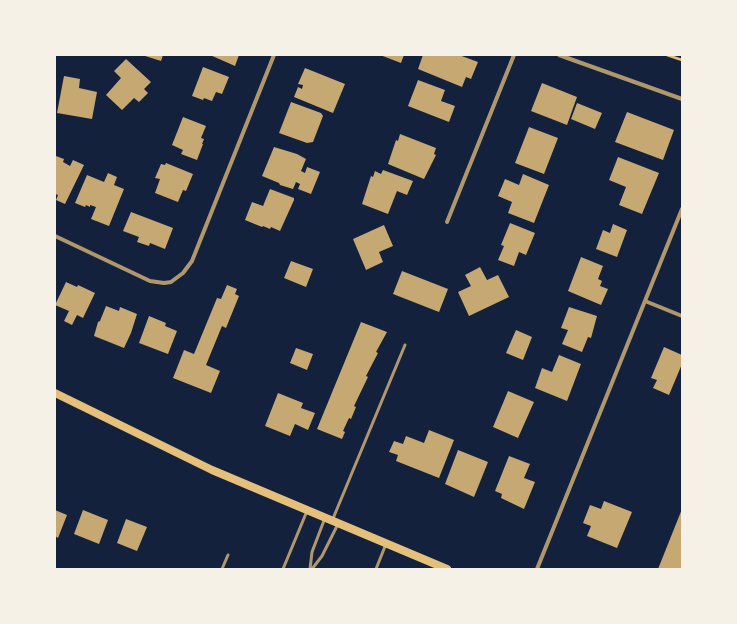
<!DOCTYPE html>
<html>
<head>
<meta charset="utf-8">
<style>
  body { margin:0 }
  #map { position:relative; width:737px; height:624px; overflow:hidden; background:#14213d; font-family:"Nunito Sans",sans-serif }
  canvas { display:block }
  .frame { position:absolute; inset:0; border:56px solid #f6f1e7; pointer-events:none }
</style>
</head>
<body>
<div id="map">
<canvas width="737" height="624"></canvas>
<div class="frame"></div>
</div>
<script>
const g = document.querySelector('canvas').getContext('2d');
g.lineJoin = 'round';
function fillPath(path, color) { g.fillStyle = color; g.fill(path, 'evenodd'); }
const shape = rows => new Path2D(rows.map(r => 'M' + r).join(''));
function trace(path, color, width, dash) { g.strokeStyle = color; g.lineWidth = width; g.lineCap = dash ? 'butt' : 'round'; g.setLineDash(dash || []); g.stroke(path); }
fillPath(shape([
  [142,55,163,55,161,61],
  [210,55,239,55,235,66],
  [380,55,404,55,401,63],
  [423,55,459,55,478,62,471,79,466,77,462,87,418,69],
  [126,59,151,82,144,89,148,93,139,102,134,98,122,110,106,95,121,78,114,71],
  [203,67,229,77,222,94,216,92,212,101,204,98,203,100,192,96],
  [305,68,345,84,333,113,294,97,298,87,302,89,303,85,298,84],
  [64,76,80,79,79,88,97,92,92,119,57,113],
  [418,80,445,90,441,101,455,106,449,122,408,106],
  [542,83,577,97,567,125,531,111],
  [291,102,321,113,323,116,313,142,307,143,279,133],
  [577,103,602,113,595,129,571,119],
  [627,112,674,130,663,160,615,142],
  [183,117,206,126,201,138,204,139,202,144,203,144,197,160,181,154,183,150,172,145],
  [529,127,558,138,544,174,515,163],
  [400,134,436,148,434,154,436,155,424,179,388,164,396,140,398,141],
  [274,147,297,154,306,159,301,171,305,173,307,167,320,172,311,194,298,189,300,184,296,182,293,189,280,185,279,183,262,176],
  [56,156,64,159,63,162,70,166,73,160,84,165,65,204,56,200,58,195,55,194],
  [618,157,659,173,642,214,619,205,626,187,609,180],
  [166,163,193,174,186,191,183,190,178,202,155,193,160,179,155,178,161,164,165,165],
  [383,170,413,181,407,195,397,191,388,214,362,204,371,176,373,177,375,171,381,174],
  [108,173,117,177,114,185,124,189,109,226,91,219,96,207,90,205,90,207,86,205,85,207,75,203,87,175,104,182],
  [523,174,549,185,534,223,508,213,512,202,498,196,505,179,519,185],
  [270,189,294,198,294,200,280,231,271,227,270,229,263,226,262,227,245,220,252,202,263,206],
  [131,212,173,228,165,249,150,243,149,246,137,242,139,237,123,231],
  [510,223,535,233,526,255,519,252,514,266,498,260,504,246,501,245],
  [613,224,627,230,617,257,596,249,603,230,610,233],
  [384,225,393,246,379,252,383,262,366,270,353,239],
  [581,257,603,266,598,279,602,281,600,286,608,289,601,305,568,291],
  [291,261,313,269,306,287,284,278],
  [480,267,487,280,498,275,509,297,469,316,458,292,471,286,465,275],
  [402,271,448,289,439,312,393,294],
  [66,282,77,287,78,285,95,293,83,318,77,315,72,325,64,321,69,311,55,305],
  [227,285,237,289,235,294,239,296,226,328,222,326,206,365,220,371,211,393,173,378,184,350,194,354,217,298,221,299],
  [106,306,119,311,120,307,137,314,131,333,124,348,94,336,98,322,100,321],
  [569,307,597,316,591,338,588,337,582,352,562,344,568,330,561,328],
  [149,316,166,323,165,326,177,331,168,354,139,343],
  [361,322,387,332,376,352,378,353,366,376,368,377,354,406,356,407,351,419,349,418,343,431,345,432,342,439,317,429],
  [516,330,532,337,523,360,506,353],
  [664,347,682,355,682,364,669,395,653,388,657,380,651,378],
  [296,348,313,354,307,370,290,363],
  [559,355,581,364,567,401,535,388,542,368,552,372],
  [508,391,534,402,518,438,493,427],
  [278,393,303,403,301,408,315,413,308,430,295,424,290,436,265,426],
  [429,430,454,440,439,478,396,461,398,455,389,452,394,441,403,444,406,436,424,443],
  [458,450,488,462,474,497,445,484],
  [509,456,530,464,524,478,535,482,524,509,501,498,502,494,495,491],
  [604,501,632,512,617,548,587,536,591,526,583,523,590,505,601,509],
  [682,509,682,569,658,569],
  [55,510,67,515,58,538,55,536],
  [83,510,108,520,99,544,74,534],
  [126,519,147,527,137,551,117,543]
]), '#c6a872');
trace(shape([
  [667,55,682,60]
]), '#e5c07b', 2.5);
trace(shape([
  [332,521,405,345],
  [222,569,228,555],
  [283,569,307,511],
  [310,569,312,552,325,518],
  [312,569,322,556,338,524],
  [376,569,386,544]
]), '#b1986c', 3);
trace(shape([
  [559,55,682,99],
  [447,222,514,55],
  [55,236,150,281,164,283,171,282,183,273,192,261,274,55],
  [645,301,682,316],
  [537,569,682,209]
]), '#b1986c', 4);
trace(shape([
  [55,393,212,470,447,569]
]), '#e5c07b', 8);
</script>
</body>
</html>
